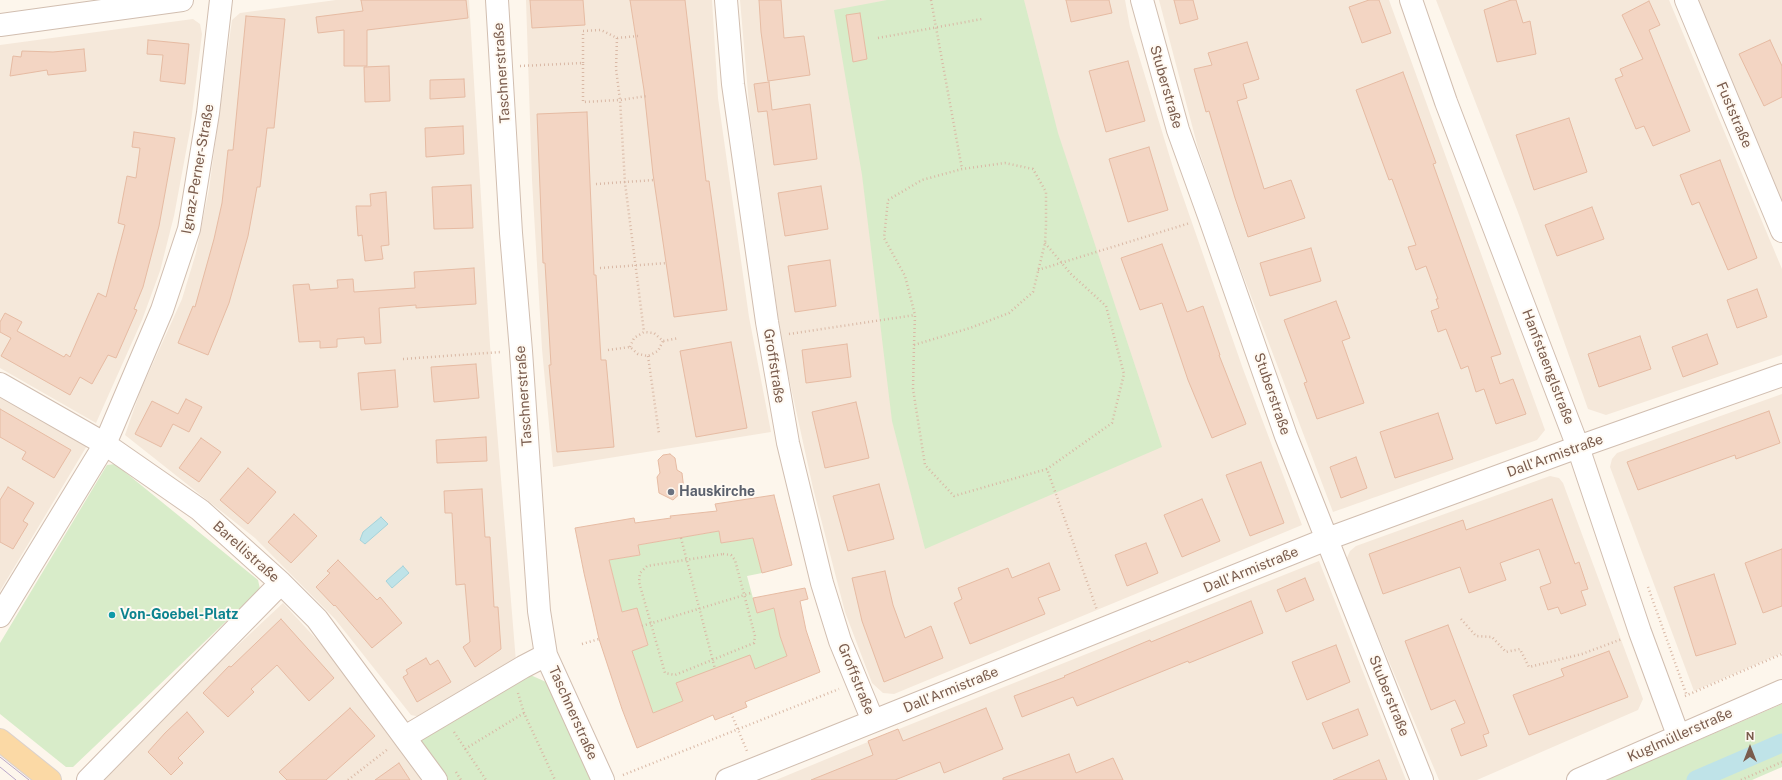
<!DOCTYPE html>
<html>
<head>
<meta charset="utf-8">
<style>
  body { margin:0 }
  #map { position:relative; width:1782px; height:780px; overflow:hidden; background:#fdf6ec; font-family:"Public Sans",sans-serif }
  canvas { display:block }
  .north { position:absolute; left:1730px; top:728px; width:40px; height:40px; -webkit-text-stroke:3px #fffaf3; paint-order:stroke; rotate:0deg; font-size:11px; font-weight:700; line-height:16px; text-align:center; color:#7a5c4d }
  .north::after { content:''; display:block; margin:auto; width:14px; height:18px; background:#7a5c4d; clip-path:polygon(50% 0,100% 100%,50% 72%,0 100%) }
</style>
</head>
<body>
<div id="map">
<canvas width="1782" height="780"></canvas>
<div class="north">N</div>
</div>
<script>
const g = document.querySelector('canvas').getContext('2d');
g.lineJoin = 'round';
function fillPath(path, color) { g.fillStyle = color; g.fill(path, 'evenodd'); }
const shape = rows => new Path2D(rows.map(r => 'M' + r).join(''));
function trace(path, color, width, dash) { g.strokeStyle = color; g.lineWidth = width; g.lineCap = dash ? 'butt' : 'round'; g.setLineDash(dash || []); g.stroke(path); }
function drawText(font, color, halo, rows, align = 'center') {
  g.font = font + ' "Public Sans",sans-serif'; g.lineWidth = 4; g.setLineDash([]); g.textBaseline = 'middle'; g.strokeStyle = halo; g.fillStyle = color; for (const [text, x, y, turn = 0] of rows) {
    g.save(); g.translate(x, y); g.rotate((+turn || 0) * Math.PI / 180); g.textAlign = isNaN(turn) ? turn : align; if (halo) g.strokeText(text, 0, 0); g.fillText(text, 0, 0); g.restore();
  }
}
fillPath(shape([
  [336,0,469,0,490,345,516,662,421,717,411,715,335,619,255,538,125,435,140,392,182,299,196,253,209,189,232,20,240,13],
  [526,0,712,0,718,98,749,317,771,432,553,467,542,349,532,180],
  [740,0,1125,0,1130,27,1175,174,1243,369,1302,525,894,694,883,693,872,683,845,612,813,488,783,351,750,116],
  [1159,0,1389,0,1545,430,1537,440,1333,512,1235,254,1198,148],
  [1436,0,1669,0,1782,269,1782,355,1606,415,1588,409,1519,215],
  [1694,0,1782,0,1782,211],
  [193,19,200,24,202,34,190,130,174,216,160,271,142,320,96,423,0,368,0,45],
  [0,394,88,444,0,591],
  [1782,394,1782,653,1694,691,1610,467,1612,459,1617,453],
  [1550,476,1559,478,1563,483,1643,699,1638,710,1477,780,1439,780,1346,560,1350,551,1356,546],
  [1319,561,1406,780,776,780,904,727],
  [283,603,355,681,425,780,97,780,97,777]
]), '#f5e8da');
fillPath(shape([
  [887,0,1024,0,1058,133,1162,447,925,549,892,421,862,175,834,10],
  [115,464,258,580,260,589,73,767,66,767,0,714,0,643,107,465],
  [719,531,721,543,753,538,762,573,747,576,757,613,774,608,780,636,787,656,755,669,750,656,676,684,683,701,653,713,632,651,648,645,637,609,622,612,609,560,640,555,638,545],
  [526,673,546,682,595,780,445,780,415,739],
  [1782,704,1782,767,1752,780,1606,780]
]), '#d8ecc9');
const water = shape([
  [381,517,388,524,365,544,360,540,363,532,381,517],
  [403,566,409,573,392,588,386,581,403,566]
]);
fillPath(water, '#bfe3e8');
trace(water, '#a5d3da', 1);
trace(shape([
  [1696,780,1782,743]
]), '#bfe3e8', 19);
const building = shape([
  [361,0,466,0,468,18,367,30,367,66,344,66,344,30,318,33,316,17,363,11,361,0],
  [530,0,583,0,585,25,532,28,530,0],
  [630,0,685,0,706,181,709,181,727,310,674,317,653,174,644,90,630,0],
  [759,0,781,0,784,38,804,36,810,75,768,81,761,32,759,0],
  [1066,0,1109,0,1112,13,1071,22,1066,0],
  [1174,0,1193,0,1198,19,1180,24,1174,0],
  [1369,0,1379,0,1391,33,1362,43,1349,7,1369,0],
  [1511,0,1516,0,1523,23,1530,21,1536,54,1497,62,1484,10,1511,0],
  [1649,1,1660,25,1649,30,1690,131,1653,146,1644,126,1636,129,1615,79,1623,76,1620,69,1643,59,1622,15,1649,1],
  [860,13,867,59,853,62,846,15,860,13],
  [246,16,285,19,274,128,267,128,260,187,257,187,248,236,229,303,208,355,178,343,193,306,195,307,214,239,222,203,228,150,233,150,246,16],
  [148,40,189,44,185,84,160,81,163,55,147,54,148,40],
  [1770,40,1782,66,1782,97,1764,106,1739,54,1770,40],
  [1247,42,1259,79,1243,84,1247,98,1237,101,1264,189,1291,180,1305,218,1248,237,1235,198,1209,111,1206,112,1194,69,1212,65,1208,53,1247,42],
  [84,49,86,71,48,75,47,70,10,76,13,56,21,57,22,51,53,52,84,49],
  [1128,61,1145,121,1106,132,1089,71,1128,61],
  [389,66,390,101,365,102,364,67,389,66],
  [1403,72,1436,163,1433,164,1501,354,1491,357,1500,384,1513,379,1526,414,1496,424,1484,389,1476,392,1468,366,1461,369,1446,329,1438,332,1431,311,1439,308,1436,299,1438,299,1426,266,1416,270,1408,247,1416,245,1392,179,1389,180,1356,90,1403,72],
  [464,79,465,97,430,99,430,80,464,79],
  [769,82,772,110,810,104,817,159,774,165,767,111,758,112,754,84,769,82],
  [587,112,594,275,596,275,601,360,606,360,614,447,557,452,549,365,551,365,545,263,543,263,537,114,587,112],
  [1569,118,1587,172,1534,190,1516,135,1569,118],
  [463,126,464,154,426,157,425,128,463,126],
  [134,132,175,138,159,226,143,287,134,309,137,310,116,358,108,355,92,384,80,377,70,395,1,356,11,338,0,332,0,322,5,313,22,322,17,331,64,357,66,354,70,357,98,293,106,297,125,225,118,223,127,176,136,178,140,148,132,147,134,132],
  [1149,147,1168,210,1128,222,1109,159,1149,147],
  [1720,160,1757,258,1728,270,1699,202,1692,205,1680,175,1720,160],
  [471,185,473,228,434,229,432,187,471,185],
  [821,186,828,229,785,236,778,193,821,186],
  [386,192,389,245,381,246,383,259,365,261,362,235,358,236,356,206,371,206,370,194,386,192],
  [1592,207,1604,239,1557,256,1545,225,1592,207],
  [1162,244,1187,312,1203,306,1220,355,1219,355,1246,424,1212,438,1188,380,1162,303,1140,310,1121,258,1162,244],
  [1311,248,1321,281,1270,296,1260,263,1311,248],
  [830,260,836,306,795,312,788,266,830,260],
  [474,268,476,304,416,308,416,305,379,308,381,343,365,344,364,337,337,339,337,347,320,348,320,341,299,342,293,285,309,284,310,290,338,288,337,280,353,279,354,292,415,288,414,272,474,268],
  [1757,289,1767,317,1737,328,1727,300,1757,289],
  [1336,301,1350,338,1342,341,1364,403,1317,419,1304,383,1307,382,1284,320,1336,301],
  [1707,334,1718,364,1683,377,1672,347,1707,334],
  [1640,336,1651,369,1599,387,1588,354,1640,336],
  [731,342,747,428,696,437,680,351,731,342],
  [847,344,851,377,806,383,802,350,847,344],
  [476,364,479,398,434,402,431,367,476,364],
  [395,370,398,407,361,410,358,373,395,370],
  [186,399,202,407,189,432,173,424,161,447,135,434,152,401,178,414,186,399],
  [856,402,869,458,825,468,812,412,856,402],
  [0,409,71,450,54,478,22,459,26,452,0,437,0,409],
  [1769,411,1780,443,1736,459,1735,455,1638,490,1627,462,1769,411],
  [1438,413,1453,459,1395,478,1380,432,1438,413],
  [486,437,487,461,437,463,436,440,486,437],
  [201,438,221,452,199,482,179,468,201,438],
  [670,454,675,458,677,470,682,473,684,490,673,500,659,493,657,477,660,473,658,460,663,455,670,454],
  [1356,457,1367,488,1341,498,1330,467,1356,457],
  [1261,462,1284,523,1250,536,1226,475,1261,462],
  [248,468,276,492,248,524,220,500,248,468],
  [879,484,894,539,848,551,833,496,879,484],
  [8,487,34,503,23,521,28,524,13,549,0,542,0,500,8,487],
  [482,489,485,537,490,537,494,607,498,607,501,649,475,667,463,647,470,642,465,584,456,585,452,513,445,513,444,491,482,489],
  [774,495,792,565,762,573,753,538,721,543,719,531,638,545,640,555,609,560,622,612,637,608,648,645,632,651,653,713,683,701,676,683,750,655,755,669,787,656,780,636,774,608,757,613,753,598,805,588,808,599,800,601,806,630,820,672,745,702,747,707,715,720,713,715,637,748,622,709,599,639,584,573,575,528,634,518,635,523,671,518,670,516,717,511,715,504,774,495],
  [1202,499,1220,541,1182,557,1164,515,1202,499],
  [1552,499,1575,564,1579,562,1588,589,1581,591,1586,605,1561,614,1558,607,1548,610,1540,587,1551,583,1539,549,1500,563,1506,580,1469,593,1460,567,1383,594,1369,554,1463,520,1466,530,1552,499],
  [294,514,317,536,291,563,268,542,294,514],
  [1146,543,1158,573,1127,586,1115,555,1146,543],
  [1782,549,1782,606,1763,613,1745,563,1782,549],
  [338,560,377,600,380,597,402,623,372,648,335,605,334,606,316,587,330,573,327,571,338,560],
  [1049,563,1060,590,1038,598,1045,614,970,644,954,603,962,599,958,588,1008,568,1012,578,1049,563],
  [885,571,893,605,905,638,931,626,943,658,884,682,862,621,852,578,885,571],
  [1714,574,1736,644,1696,656,1674,587,1714,574],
  [1305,578,1314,600,1286,612,1277,590,1305,578],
  [1251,601,1263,633,1189,663,1188,661,1077,706,1073,697,1022,717,1014,696,1065,677,1064,676,1150,640,1151,642,1251,601],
  [281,619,334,678,309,701,277,665,251,689,254,692,228,717,203,693,229,666,231,667,281,619],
  [1448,625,1489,733,1483,735,1487,746,1461,756,1451,729,1465,723,1455,700,1431,710,1405,641,1448,625],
  [1336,645,1350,682,1307,700,1292,662,1336,645],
  [1609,651,1628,697,1529,735,1513,695,1564,676,1561,669,1609,651],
  [426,658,430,665,438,660,451,682,417,702,403,677,408,674,406,670,426,658],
  [350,708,375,736,326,780,287,780,279,772,350,708],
  [986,708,1003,749,944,773,940,762,895,780,811,780,873,755,868,741,898,729,903,741,986,708],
  [1358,709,1368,735,1333,749,1322,723,1358,709],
  [187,712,204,732,178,758,183,763,171,775,148,752,165,733,187,712],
  [1069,754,1076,773,1113,758,1123,780,1003,780,1003,778,1069,754],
  [1379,760,1387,780,1333,780,1379,760],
  [399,763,410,780,375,780,399,763]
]);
fillPath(building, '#f3d5c3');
trace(building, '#e6bba3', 1);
const street = shape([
  [497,0,511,233,521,351,539,611,546,655,603,780],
  [726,0,733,84,767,322,788,443,822,583,840,641,873,721],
  [1142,0,1178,130,1209,216,1286,436,1422,780],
  [1411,0,1446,102,1578,447,1640,632,1678,735],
  [1686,0,1782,231],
  [0,25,182,0],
  [0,384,105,444,200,510,281,583,317,619,436,780],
  [0,616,105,444,162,310,189,229,208,113,221,0],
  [405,737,523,667,546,655],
  [88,780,281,583],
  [727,780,1327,539,1578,447,1782,375],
  [1578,780,1782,691]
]);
const primary = shape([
  [0,740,50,780]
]);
trace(street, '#d1beb0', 24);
trace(primary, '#dad1cd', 24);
trace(shape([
  [931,0,962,169],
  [617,38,616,69,620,100,625,183,644,332],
  [878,38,982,19],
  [583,63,583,31,601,30,617,38,638,36],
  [520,66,583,63,583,102,620,100,647,96],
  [596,184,654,180],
  [1045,243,1071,274,1106,306,1124,374,1112,423,1047,469],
  [600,268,667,263],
  [1038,270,1190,223],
  [789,334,915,315],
  [914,345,970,328,1009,313,1033,292,1045,243,1046,225,1046,192,1033,169,1005,163,962,169,922,180,888,200,884,238,905,276,915,315,914,345,913,389,925,465,954,496,1047,469,1097,610],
  [630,347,634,338,644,332,654,333,663,341,679,338],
  [608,350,630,347,638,354,648,356,658,351,663,341],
  [648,356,659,434],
  [403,359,501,352],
  [681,538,715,669],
  [723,554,731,555,735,560,755,636,754,643,675,675,665,673,639,582,640,573,647,566,723,554],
  [1648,587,1687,696],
  [1461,619,1476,636,1492,637,1506,652,1520,649,1529,667,1582,654,1622,639],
  [642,626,751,593],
  [582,644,599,639],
  [518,693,524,713,555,780],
  [1685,696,1782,654],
  [731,713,747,751],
  [454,732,486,780],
  [465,749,524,713],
  [456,772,461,780],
  [623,775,839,689],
  [348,780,388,749],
  [1741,780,1782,762]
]), '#d9b8a5', 2.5, [1, 3]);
trace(street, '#fff', 22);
trace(primary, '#fbd9a5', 22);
trace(shape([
  [0,757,29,780],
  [0,767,16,780]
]), '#b9a8c9', 1);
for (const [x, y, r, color] of [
  [671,492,4,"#6b7280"],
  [112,615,4,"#0f9aa8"]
]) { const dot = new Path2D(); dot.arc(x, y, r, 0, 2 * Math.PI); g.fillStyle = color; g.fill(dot); trace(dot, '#fffaf3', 1.5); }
drawText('14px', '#7a5c4d', '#fffaf3', [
  ["Taschnerstraße",502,73,-94],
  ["Stuberstraße",1166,87,74],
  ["Fuststraße",1734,115,67],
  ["Ignaz-Perner-Straße",198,169,-80],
  ["Groffstraße",774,366,81],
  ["Hanfstaenglstraße",1548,367,69],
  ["Stuberstraße",1272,394,71],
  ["Taschnerstraße",524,396,-94],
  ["Dall'Armistraße",1555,456,-20],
  ["Barellistraße",246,552,42],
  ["Dall'Armistraße",1251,570,-22],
  ["Groffstraße",856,679,68],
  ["Dall'Armistraße",951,690,-22],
  ["Stuberstraße",1389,696,68],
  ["Taschnerstraße",573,713,66],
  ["Kuglmüllerstraße",1680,735,-24]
]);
drawText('bold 14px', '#5b616d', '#fffaf3', [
  ["Hauskirche",679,492]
], 'left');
drawText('bold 14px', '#0d838f', '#fffaf3', [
  ["Von-Goebel-Platz",120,615]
], 'left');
</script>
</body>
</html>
